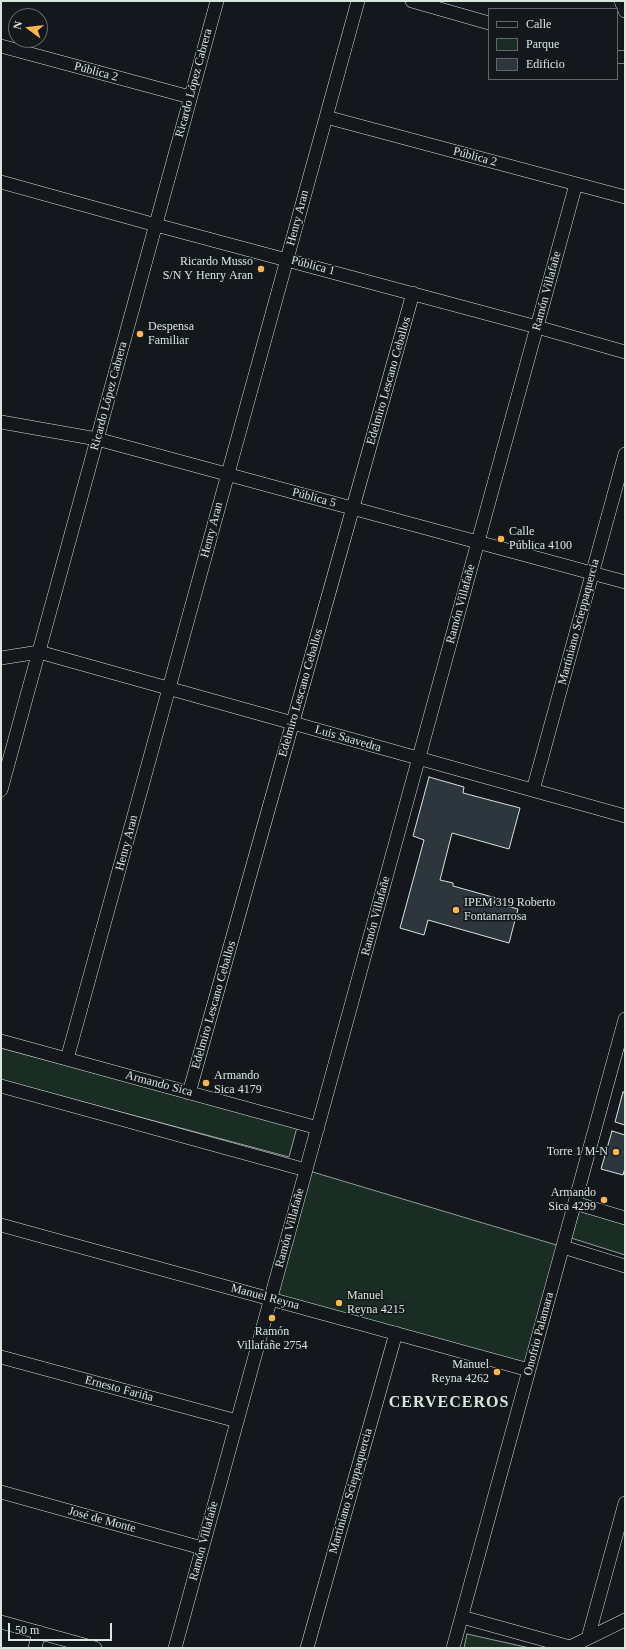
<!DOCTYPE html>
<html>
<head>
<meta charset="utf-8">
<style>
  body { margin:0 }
  #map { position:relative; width:626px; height:1649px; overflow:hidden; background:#14181c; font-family:"Times New Roman",serif }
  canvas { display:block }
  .frame { position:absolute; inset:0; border:2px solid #d8e6dc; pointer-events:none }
  .legend { position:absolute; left:488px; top:8px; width:130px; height:72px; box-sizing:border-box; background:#14181c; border:1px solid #626a69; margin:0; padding:5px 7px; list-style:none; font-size:12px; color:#d8e6dc }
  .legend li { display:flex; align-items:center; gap:8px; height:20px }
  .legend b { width:20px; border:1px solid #626a69 }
  .north { position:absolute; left:8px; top:8px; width:40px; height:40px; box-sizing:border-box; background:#14181c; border:1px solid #626a69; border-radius:50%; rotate:285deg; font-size:11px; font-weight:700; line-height:16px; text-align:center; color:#d8e6dc }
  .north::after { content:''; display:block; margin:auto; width:14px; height:18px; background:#ffb74d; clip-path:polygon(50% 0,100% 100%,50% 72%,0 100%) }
  .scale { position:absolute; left:8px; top:1623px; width:104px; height:18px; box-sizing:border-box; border:2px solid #d8e6dc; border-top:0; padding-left:5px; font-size:12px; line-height:14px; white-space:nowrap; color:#d8e6dc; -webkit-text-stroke:3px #14181c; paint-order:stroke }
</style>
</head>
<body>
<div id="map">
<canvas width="626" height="1649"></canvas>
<div class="frame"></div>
<ul class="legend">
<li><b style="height:5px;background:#14181c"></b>Calle</li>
<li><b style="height:11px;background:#1a2d24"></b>Parque</li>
<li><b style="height:11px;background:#2c363c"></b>Edificio</li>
</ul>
<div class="north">N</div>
<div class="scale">50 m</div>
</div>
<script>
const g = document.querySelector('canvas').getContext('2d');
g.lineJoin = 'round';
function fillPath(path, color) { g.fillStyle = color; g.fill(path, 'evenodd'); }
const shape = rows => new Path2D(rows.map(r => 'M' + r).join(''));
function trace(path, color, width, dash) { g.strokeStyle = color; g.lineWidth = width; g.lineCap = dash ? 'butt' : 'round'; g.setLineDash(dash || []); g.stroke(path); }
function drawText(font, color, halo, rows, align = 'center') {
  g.font = font + ' "Times New Roman",serif'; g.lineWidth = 3; g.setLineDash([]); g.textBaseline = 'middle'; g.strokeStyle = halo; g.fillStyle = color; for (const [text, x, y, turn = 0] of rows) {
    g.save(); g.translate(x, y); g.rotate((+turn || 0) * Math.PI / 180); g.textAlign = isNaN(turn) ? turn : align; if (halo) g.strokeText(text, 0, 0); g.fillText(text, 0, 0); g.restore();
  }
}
const green = shape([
  [1,1048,297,1127,289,1157,1,1080,1,1048],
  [306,1170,563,1247,529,1370,271,1299,306,1170],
  [577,1210,625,1224,625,1255,571,1238,577,1210],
  [467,1634,530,1648,464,1648,467,1634]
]);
fillPath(green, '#1a2d24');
trace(green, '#939e99', 1);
const building = shape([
  [429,777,464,787,463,793,520,808,509,849,452,833,440,880,453,883,453,886,496,898,494,903,518,909,509,943,428,920,424,935,400,928,424,840,413,836,429,777],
  [623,1092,625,1093,625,1125,615,1122,623,1092],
  [612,1131,625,1135,625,1168,623,1175,601,1169,612,1131]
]);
fillPath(building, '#2c363c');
trace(building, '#d8e6dc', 1);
const street = shape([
  [412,1,489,23],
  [621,1,625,11],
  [1,46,190,97],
  [617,57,625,57],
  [326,117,625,197],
  [1,182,156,225,537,327,625,352],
  [1,422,97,439,625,582],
  [1,658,39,652,625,816],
  [1,790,217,1],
  [533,790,625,454],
  [1,1041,318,1128],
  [67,1059,358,1],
  [1,1086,306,1170],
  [189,1093,413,293],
  [575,1203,625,1218],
  [1,1225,529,1370],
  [563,1247,625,1266],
  [1,1357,237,1421],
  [1,1492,202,1548],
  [462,1617,570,1647],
  [1,1622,95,1648],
  [588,1638,625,1503],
  [35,1648,39,1632],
  [175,1648,576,184],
  [307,1648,396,1333],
  [453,1648,625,1019],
  [568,1648,625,1620]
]);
trace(street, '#d8e6dc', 14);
trace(street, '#14181c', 13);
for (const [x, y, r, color] of [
  [261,269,4,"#ffb74d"],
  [140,334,4,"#ffb74d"],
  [501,539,4,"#ffb74d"],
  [456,910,4,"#ffb74d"],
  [206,1083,4,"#ffb74d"],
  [616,1152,4,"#ffb74d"],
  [604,1200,4,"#ffb74d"],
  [339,1303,4,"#ffb74d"],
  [272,1318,4,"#ffb74d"],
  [497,1372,4,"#ffb74d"]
]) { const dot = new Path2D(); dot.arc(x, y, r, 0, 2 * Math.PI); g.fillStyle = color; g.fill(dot); trace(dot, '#14181c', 1.5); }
drawText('12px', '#d8e6dc', '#14181c', [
  ["Pública 2",96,72,15],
  ["Ricardo López Cabrera",194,83,-75],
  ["Pública 2",475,157,15],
  ["Henry Aran",298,218,-75],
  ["Pública 1",313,266,15],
  ["Ramón Villafañe",547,291,-75],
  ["Edelmiro Lescano Ceballos",389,381,-74],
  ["Ricardo López Cabrera",109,396,-75],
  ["Pública 5",314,498,15],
  ["Henry Aran",212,530,-75],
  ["Ramón Villafañe",461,604,-75],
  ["Martíniano Scieppaquercia",579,622,-75],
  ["Edelmiro Lescano Ceballos",301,693,-74],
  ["Luis Saavedra",348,739,16],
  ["Henry Aran",127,843,-75],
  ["Ramón Villafañe",376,916,-75],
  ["Edelmiro Lescano Ceballos",214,1005,-74],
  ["Armando Sica",159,1084,15],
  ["Ramón Villafañe",290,1228,-75],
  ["Manuel Reyna",265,1297,15],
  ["Onofrio Palamara",539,1334,-75],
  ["Ernesto Fariña",119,1389,15],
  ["Martíniano Scieppaquercia",351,1491,-74],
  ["José de Monte",102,1520,15],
  ["Ramón Villafañe",204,1541,-75]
]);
drawText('12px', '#d8e6dc', '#14181c', [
  ["Ricardo Musso",253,262,"right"],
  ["S/N Y Henry Aran",253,276,"right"],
  ["Despensa",148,327],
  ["Familiar",148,341],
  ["Calle",509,532],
  ["Pública 4100",509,546],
  ["IPEM 319 Roberto",464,903],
  ["Fontanarrosa",464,917],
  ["Armando",214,1076],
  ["Sica 4179",214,1090],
  ["Torre 1 M-N",608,1152,"right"],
  ["Armando",596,1193,"right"],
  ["Sica 4299",596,1207,"right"],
  ["Manuel",347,1296],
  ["Reyna 4215",347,1310],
  ["Ramón",272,1332,"center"],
  ["Villafañe 2754",272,1346,"center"],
  ["Manuel",489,1365,"right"],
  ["Reyna 4262",489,1379,"right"]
], 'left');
g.letterSpacing = '1px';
drawText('bold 16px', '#d8e6dc', '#14181c', [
  ["CERVECEROS",449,1403]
]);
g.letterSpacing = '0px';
</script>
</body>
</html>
